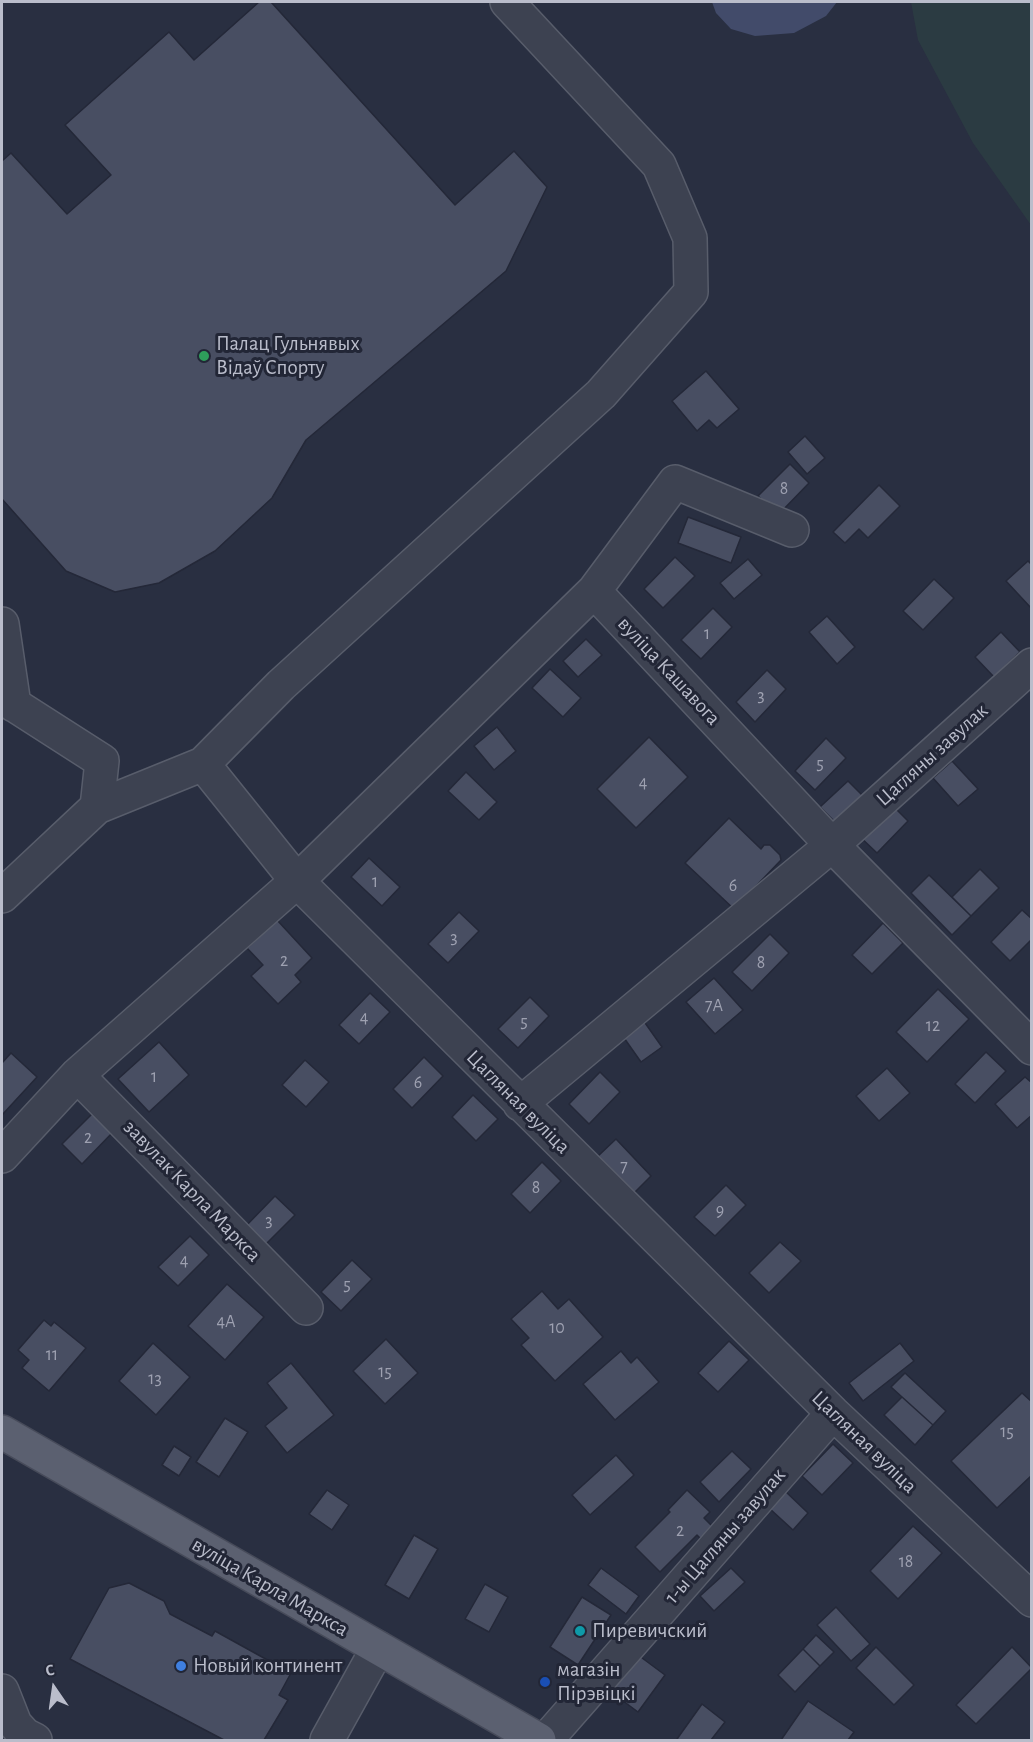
<!DOCTYPE html>
<html>
<head>
<meta charset="utf-8">
<style>
  body { margin:0 }
  #map { position:relative; width:1033px; height:1742px; overflow:hidden; background:#292f41; font-family:"Alegreya Sans",sans-serif }
  canvas { display:block }
  .frame { position:absolute; inset:0; border:3px solid #babdcb; pointer-events:none }
  .north { position:absolute; left:24px; top:1658px; width:60px; height:60px; -webkit-text-stroke:4px #222636; paint-order:stroke; rotate:347deg; font-size:16px; font-weight:700; line-height:24px; text-align:center; color:#babdcb }
  .north::after { content:''; display:block; margin:auto; width:21px; height:27px; background:#babdcb; clip-path:polygon(50% 0,100% 100%,50% 72%,0 100%) }
</style>
</head>
<body>
<div id="map">
<canvas width="1033" height="1742"></canvas>
<div class="frame"></div>
<div class="north">С</div>
</div>
<script>
const g = document.querySelector('canvas').getContext('2d');
g.lineJoin = 'round';
function fillPath(path, color) { g.fillStyle = color; g.fill(path, 'evenodd'); }
const shape = rows => new Path2D(rows.map(r => 'M' + r).join(''));
function trace(path, color, width, dash) { g.strokeStyle = color; g.lineWidth = width; g.lineCap = dash ? 'butt' : 'round'; g.setLineDash(dash || []); g.stroke(path); }
function drawText(font, color, halo, rows, align = 'center') {
  g.font = font + ' "Alegreya Sans",sans-serif'; g.lineWidth = 6; g.setLineDash([]); g.textBaseline = 'middle'; g.strokeStyle = halo; g.fillStyle = color; for (const [text, x, y, turn = 0] of rows) {
    g.save(); g.translate(x, y); g.rotate((+turn || 0) * Math.PI / 180); g.textAlign = isNaN(turn) ? turn : align; if (halo) g.strokeText(text, 0, 0); g.fillText(text, 0, 0); g.restore();
  }
}
fillPath(shape([
  [911,2,1031,2,1031,225,973,143,918,40]
]), '#2b3b42');
fillPath(shape([
  [712,2,837,2,826,16,794,33,755,36,731,29,716,13]
]), '#424b6a');
const building = shape([
  [259,2,271,2,455,205,514,151,547,187,506,271,306,440,272,498,215,551,159,583,115,592,66,571,2,499,2,161,11,153,67,214,111,175,65,125,169,32,194,60,259,2],
  [706,371,739,409,717,428,709,420,697,431,672,401,706,371],
  [805,436,825,458,807,474,788,452,805,436],
  [790,464,809,483,778,515,758,496,790,464],
  [879,485,900,506,868,538,859,529,845,543,833,532,879,485],
  [688,517,741,537,731,563,678,543,688,517],
  [675,557,695,576,663,608,644,589,675,557],
  [748,559,762,575,734,599,720,583,748,559],
  [1028,561,1032,565,1032,609,1006,581,1028,561],
  [934,579,954,598,923,630,903,611,934,579],
  [713,608,732,627,701,659,681,640,713,608],
  [827,616,855,647,837,664,809,632,827,616],
  [1001,632,1020,652,994,677,975,657,1001,632],
  [586,639,602,655,578,677,563,661,586,639],
  [550,669,581,698,563,717,532,688,550,669],
  [767,670,786,689,755,722,736,702,767,670],
  [497,727,516,751,494,770,474,746,497,727],
  [649,737,688,777,636,828,597,789,649,737],
  [826,738,846,758,815,790,795,771,826,738],
  [952,761,978,789,958,806,933,778,952,761],
  [466,772,497,802,479,820,448,791,466,772],
  [848,781,864,797,837,824,820,807,848,781],
  [889,802,908,821,877,853,857,834,889,802],
  [729,818,761,849,764,845,770,845,780,855,781,860,734,909,685,863,729,818],
  [369,858,400,887,382,906,351,877,369,858],
  [980,869,999,888,971,916,952,897,980,869],
  [929,875,971,916,952,935,911,893,929,875],
  [1022,910,1032,919,1032,939,1010,961,991,942,1022,910],
  [459,912,479,931,448,963,428,944,459,912],
  [277,920,312,958,295,975,301,982,278,1004,251,976,263,965,247,948,277,920],
  [883,923,903,943,872,974,852,955,883,923],
  [770,934,789,953,752,991,732,972,770,934],
  [714,978,743,1010,715,1034,686,1002,714,978],
  [938,989,969,1019,927,1062,896,1032,938,989],
  [370,993,390,1012,359,1044,339,1025,370,993],
  [530,997,549,1016,518,1048,498,1029,530,997],
  [643,1020,662,1047,641,1062,622,1035,643,1020],
  [159,1042,189,1075,149,1112,118,1079,159,1042],
  [986,1052,1006,1071,975,1103,955,1084,986,1052],
  [11,1053,37,1077,2,1115,2,1063,11,1053],
  [424,1057,443,1076,412,1108,393,1089,424,1057],
  [305,1060,329,1082,306,1107,282,1085,305,1060],
  [887,1068,910,1093,879,1121,856,1096,887,1068],
  [600,1072,620,1092,589,1124,569,1104,600,1072],
  [1025,1077,1032,1083,1032,1115,1017,1128,995,1104,1025,1077],
  [473,1095,498,1119,476,1141,452,1117,473,1095],
  [93,1113,113,1132,82,1164,62,1144,93,1113],
  [616,1139,651,1176,632,1195,596,1158,616,1139],
  [542,1162,561,1181,530,1213,511,1194,542,1162],
  [726,1185,746,1205,715,1236,694,1217,726,1185],
  [275,1196,295,1215,263,1247,244,1228,275,1196],
  [190,1236,209,1255,178,1286,158,1267,190,1236],
  [780,1242,801,1261,769,1293,749,1273,780,1242],
  [352,1260,372,1279,341,1311,321,1292,352,1260],
  [227,1284,264,1317,225,1360,188,1326,227,1284],
  [542,1291,558,1309,569,1299,603,1337,555,1381,521,1345,529,1338,511,1319,542,1291],
  [44,1320,51,1326,54,1322,86,1348,49,1391,22,1368,29,1360,18,1350,44,1320],
  [386,1339,418,1373,385,1404,353,1371,386,1339],
  [729,1341,749,1360,718,1392,698,1373,729,1341],
  [153,1343,190,1377,156,1415,119,1381,153,1343],
  [900,1343,914,1361,863,1401,849,1383,900,1343],
  [621,1351,631,1363,637,1357,659,1382,615,1420,583,1384,621,1351],
  [291,1363,334,1415,287,1453,265,1426,287,1408,267,1383,291,1363],
  [905,1373,946,1411,933,1425,891,1387,905,1373],
  [1022,1393,1032,1402,1032,1475,997,1508,951,1461,1022,1393],
  [902,1397,933,1425,915,1445,884,1415,902,1397],
  [225,1418,248,1432,219,1477,196,1462,225,1418],
  [833,1444,853,1463,822,1495,802,1476,833,1444],
  [174,1446,191,1457,179,1476,162,1465,174,1446],
  [732,1451,751,1469,719,1502,700,1482,732,1451],
  [616,1455,634,1475,590,1515,572,1495,616,1455],
  [327,1490,349,1505,332,1530,309,1514,327,1490],
  [687,1490,710,1512,704,1518,714,1528,702,1540,697,1535,660,1572,635,1547,670,1512,668,1510,687,1490],
  [785,1491,808,1513,793,1530,769,1508,785,1491],
  [913,1526,942,1553,898,1599,870,1571,913,1526],
  [414,1535,438,1549,409,1599,385,1585,414,1535],
  [601,1568,639,1596,626,1614,588,1585,601,1568],
  [731,1568,745,1582,714,1611,700,1596,731,1568],
  [129,1583,164,1601,170,1614,212,1636,215,1631,291,1673,279,1695,288,1700,264,1740,224,1740,70,1659,109,1588,129,1583],
  [485,1584,508,1597,489,1632,465,1619,485,1584],
  [582,1597,611,1615,578,1665,550,1647,582,1597],
  [836,1607,870,1644,851,1661,817,1625,836,1607],
  [816,1635,834,1652,820,1666,803,1649,816,1635],
  [876,1647,914,1685,894,1705,856,1668,876,1647],
  [1012,1647,1032,1668,976,1724,956,1705,1012,1647],
  [803,1649,820,1666,795,1692,778,1675,803,1649],
  [634,1652,665,1675,638,1712,607,1689,634,1652],
  [808,1701,854,1732,848,1740,781,1740,808,1701],
  [702,1704,725,1722,711,1740,679,1740,677,1739,702,1704]
]);
fillPath(building, '#484e62');
trace(building, '#242838', 1.5);
const minor = shape([
  [594,591,675,482,792,530],
  [2,624,14,705],
  [2,697,102,761,97,807,2,896],
  [203,764,297,881,594,591,832,845,1032,1048],
  [97,807,203,764,281,685,601,394,691,292,690,238,659,165,507,2],
  [77,1075,306,1308],
  [520,1104,832,845,1032,665],
  [2,1156,77,1075,297,881,833,1413,1032,1600],
  [2,1691,15,1724,25,1735,35,1740],
  [327,1740,378,1648],
  [546,1740,833,1413]
]);
const major = shape([
  [2,1432,539,1740]
]);
trace(minor, '#585d6b', 36);
trace(major, '#474b5a', 36);
trace(minor, '#3d4251', 33);
trace(major, '#5b6070', 33);
for (const [x, y, r, color] of [
  [204,356,6,"#2e9e5b"],
  [580,1631,6,"#0f9aa8"],
  [181,1666,6,"#3f7fe0"],
  [545,1682,6,"#1a4fb4"]
]) { const dot = new Path2D(); dot.arc(x, y, r, 0, 2 * Math.PI); g.fillStyle = color; g.fill(dot); trace(dot, '#222636', 2); }
drawText('18px', '#9ea1b1', null, [
  ["8",784,489],
  ["1",707,634],
  ["3",761,696],
  ["5",820,764],
  ["4",643,783],
  ["1",375,882],
  ["6",733,886],
  ["3",454,938],
  ["2",284,961],
  ["8",761,963],
  ["7А",714,1006],
  ["4",364,1018],
  ["5",524,1022],
  ["12",933,1026],
  ["1",154,1077],
  ["6",418,1083],
  ["2",88,1138],
  ["7",624,1167],
  ["8",536,1188],
  ["9",720,1211],
  ["3",269,1221],
  ["4",184,1261],
  ["5",347,1285],
  ["4А",226,1322],
  ["10",557,1328],
  ["11",52,1355],
  ["15",385,1372],
  ["13",155,1379],
  ["15",1007,1432],
  ["2",680,1531],
  ["18",906,1562]
]);
drawText('21px', '#babdcb', '#222636', [
  ["Палац Гульнявых",216,344],
  ["Відаў Спорту",216,368],
  ["Пиревичский",592,1631],
  ["Новый континент",193,1666],
  ["магазін",557,1670],
  ["Пірэвіцкі",557,1694]
], 'left');
drawText('21px', '#babdcb', '#222636', [
  ["вуліца Кашавога",669,671,47],
  ["Цагляны завулак",932,755,-42],
  ["Цагляная вуліца",518,1102,45],
  ["завулак Карла Маркса",192,1191,46],
  ["Цагляная вуліца",864,1442,44],
  ["1-ы Цагляны завулак",725,1536,-49],
  ["вуліца Карла Маркса",270,1587,30]
]);
</script>
</body>
</html>
